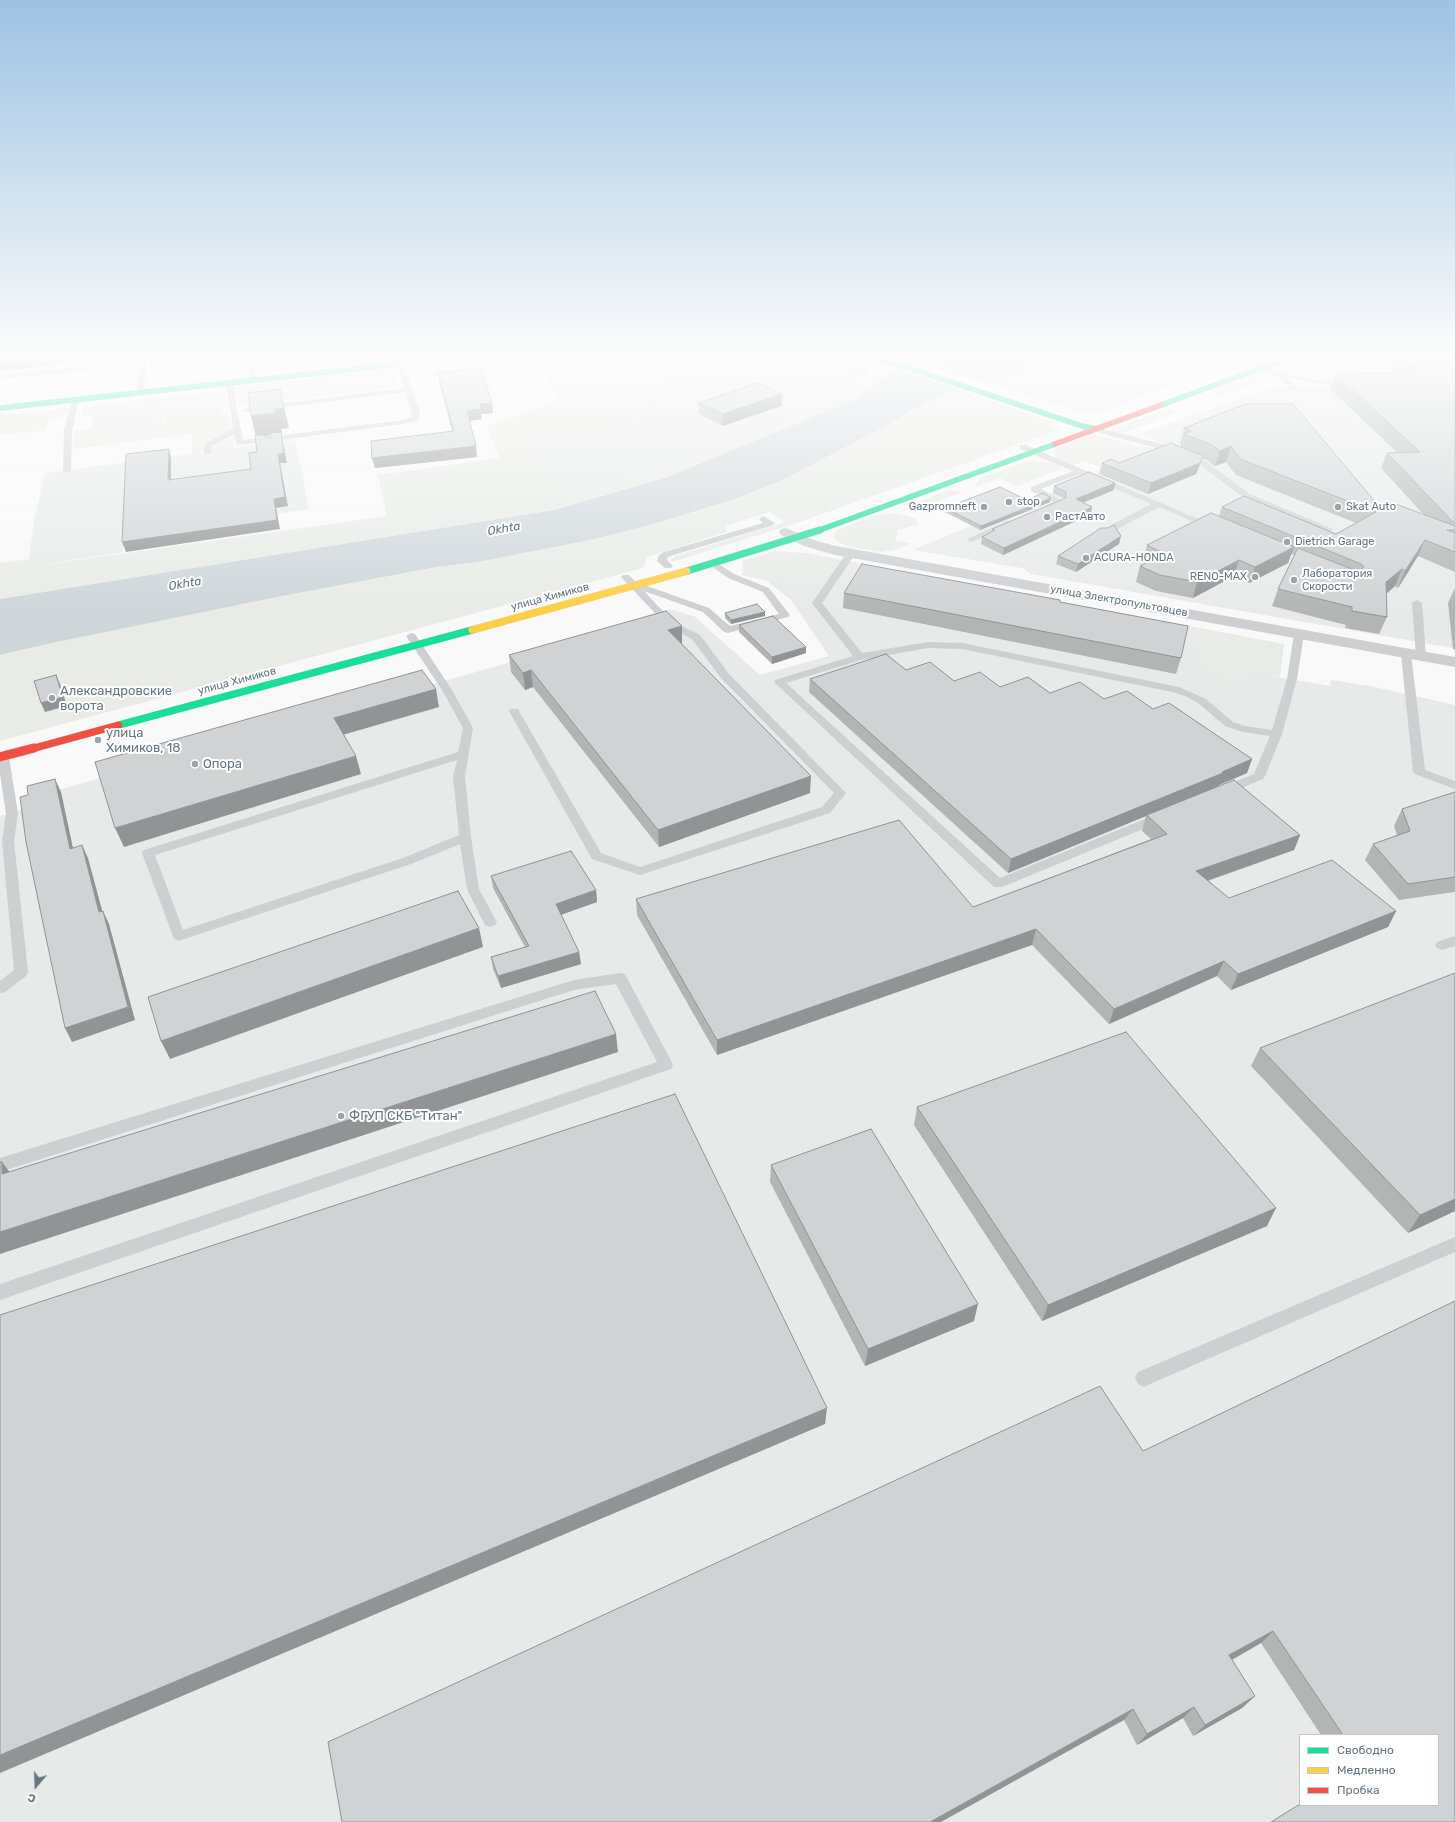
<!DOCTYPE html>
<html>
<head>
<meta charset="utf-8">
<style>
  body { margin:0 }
  #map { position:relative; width:1455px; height:1822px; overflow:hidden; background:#f9f9f9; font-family:Rubik,sans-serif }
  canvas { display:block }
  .legend { position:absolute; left:1299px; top:1734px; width:140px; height:72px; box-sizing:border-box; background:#fff; border:1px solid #c1c8cd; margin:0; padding:5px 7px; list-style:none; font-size:12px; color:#657683 }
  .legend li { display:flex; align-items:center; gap:8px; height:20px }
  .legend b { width:20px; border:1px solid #c1c8cd }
  .north { position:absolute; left:16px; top:1766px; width:40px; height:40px; -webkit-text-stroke:3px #fff; paint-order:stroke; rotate:199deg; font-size:11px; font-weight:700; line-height:16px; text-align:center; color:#657683 }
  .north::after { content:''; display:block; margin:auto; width:14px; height:18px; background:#657683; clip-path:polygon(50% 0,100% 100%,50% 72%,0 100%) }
</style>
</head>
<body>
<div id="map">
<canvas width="1455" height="1822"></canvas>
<ul class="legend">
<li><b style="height:5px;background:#16e098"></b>Свободно</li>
<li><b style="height:5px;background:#ffcf43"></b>Медленно</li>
<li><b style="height:5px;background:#f24e42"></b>Пробка</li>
</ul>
<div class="north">С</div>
</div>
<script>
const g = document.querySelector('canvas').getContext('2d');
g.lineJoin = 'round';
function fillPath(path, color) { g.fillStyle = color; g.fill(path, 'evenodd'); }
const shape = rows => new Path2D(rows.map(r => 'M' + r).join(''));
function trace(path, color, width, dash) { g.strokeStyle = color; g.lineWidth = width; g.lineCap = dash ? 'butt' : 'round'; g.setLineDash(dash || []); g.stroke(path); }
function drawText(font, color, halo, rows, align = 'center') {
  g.font = font + ' Rubik,sans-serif'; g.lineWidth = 4; g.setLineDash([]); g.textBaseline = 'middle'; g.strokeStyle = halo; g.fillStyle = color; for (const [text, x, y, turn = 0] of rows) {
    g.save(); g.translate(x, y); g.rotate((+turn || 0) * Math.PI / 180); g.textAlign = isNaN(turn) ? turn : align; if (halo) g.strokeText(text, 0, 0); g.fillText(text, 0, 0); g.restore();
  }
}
fillPath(shape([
  [693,359,754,359,871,375,846,393,651,474,566,492,521,444,637,420,671,379],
  [1377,359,1455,359,1455,650,1453,648,1031,574,1022,568,913,550,1165,445,1143,436,1144,432,1274,386,1282,388,1408,386],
  [163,404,164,420,91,429,93,411],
  [295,440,309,509,123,536,123,552,28,567,34,520,45,473],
  [813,568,1192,641,1229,683,1260,674,1330,686,1331,680,1370,686,1455,705,1455,1822,0,1822,0,816,31,807,30,798,653,622,647,616,669,609,694,616,760,675,829,656,791,600,767,581],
  [1300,1735,1438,1735,1438,1805,1300,1805]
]), '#e8e9e9');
fillPath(shape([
  [559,359,664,359,671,379,637,420,522,444,566,492,651,474,846,393,878,371,901,370,889,374,856,399,665,478,554,510,0,599,0,563,29,559,28,567,387,516,378,475,499,458,486,426,559,400,542,366,429,377,428,372],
  [1044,359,1219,359,1216,360,1217,367,1101,412,1079,412,981,381,991,377,1007,378],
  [393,369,400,387,240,406,237,387],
  [1253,375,1258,381,1222,396,1218,397,1211,394,1214,390],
  [956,388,1052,422,1051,425,1062,429,791,525,672,562,671,560,675,556,785,522,769,512,725,526,727,532,647,557,643,568,0,741,0,655,47,644,272,598,437,567,478,562,590,540,647,526,735,499,895,421,911,410],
  [223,391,227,409,221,410,221,413,228,412,231,429,207,442,199,453,189,455,192,451,192,434,74,449,75,431,166,420,166,416,164,416,163,404,93,411,93,414,81,415,82,407],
  [69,408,67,412,59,418,49,419,45,430,0,435,0,415],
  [1172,409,1180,411,1127,432,1118,433,1111,430,1160,411],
  [232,437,234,449,214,451,212,450,218,442],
  [1085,437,1104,437,1136,446,1159,448,1105,469,1085,461,1073,465,1062,461,1054,456,1054,450,1057,447],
  [1033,461,1053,463,1062,468,1016,487,1000,478,976,487,975,485,980,478,1023,463],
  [950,490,963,492,916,510,910,506,911,504],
  [886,514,899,514,914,518,919,524,898,530,895,541,911,543,897,549,881,552,846,546,837,541,834,537,834,533,837,530,876,515],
  [775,551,806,553,1284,644,1280,677,1260,674,1229,683,1194,665,1192,641,813,569,767,581,742,575,743,561]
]), '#e8ebe6');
fillPath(shape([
  [929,359,1044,359,1007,378,991,377,956,388,911,410,895,421,780,481,735,499,647,526,590,540,478,562,437,567,272,598,47,644,0,655,0,599,554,510,665,478,856,399,889,374]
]), '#ced6d9');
fillPath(shape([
  [918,361,984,382,959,389,897,369]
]), '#f9f9f9');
const fastFar1 = shape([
  [872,359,903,366,1082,426,1096,429],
  [1161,405,1285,359],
  [0,408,391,365],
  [817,531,1055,444]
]);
const fast = shape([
  [687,571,820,530],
  [119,725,472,630]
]);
const slowFar1 = shape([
  [391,365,441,359]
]);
const slow = shape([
  [472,630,687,571]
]);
const jamFar2 = shape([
  [1055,444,1161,405]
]);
const jamFar1 = shape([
  [31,749,119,725]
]);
const jam = shape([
  [0,757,34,748]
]);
trace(fastFar1, '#d5d6d7', 6);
trace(fast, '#d5d6d7', 8);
trace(slowFar1, '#d5d6d7', 6);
trace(slow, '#d5d6d7', 8);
trace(jamFar2, '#d5d6d7', 6);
trace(jamFar1, '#d5d6d7', 8);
trace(jam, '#d5d6d7', 10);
fillPath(shape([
  [121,359,148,359,143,395,136,393,141,361,112,364,102,369,0,379,0,375,100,365,108,361,121,359],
  [248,359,254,359,257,382,250,380,248,359],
  [358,359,364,359,365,369,361,369,358,359],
  [784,359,866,368,870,370,866,372,787,362,785,361,784,359],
  [400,362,404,364,420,413,419,420,404,424,272,441,272,445,269,445,265,442,237,445,234,434,212,446,211,454,208,454,204,452,203,449,206,443,233,428,226,383,230,381,234,383,237,410,243,440,403,420,412,417,406,392,247,412,243,410,247,408,404,388,396,364,400,362],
  [1249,362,1284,373,1318,380,1349,379,1353,381,1349,383,1318,384,1289,378,1298,389,1294,391,1291,391,1279,377,1247,365,1247,363,1249,362],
  [72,398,79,400,72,430,71,471,67,473,63,471,64,430,72,398],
  [1093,427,1096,427,1166,445,1207,462,1250,494,1333,529,1329,532,1326,531,1244,498,1201,466,1160,449,1093,431,1093,427],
  [1020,445,1026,445,1217,527,1216,529,1210,529,1159,507,1106,535,1100,535,1099,533,1100,531,1151,504,1080,474,1041,489,1065,502,1050,510,1044,510,1044,506,1054,502,1031,491,1031,487,1073,471,1020,449,1020,445],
  [763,516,775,523,774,525,670,556,667,558,667,560,673,566,671,568,665,568,657,561,659,555,664,552,763,523,759,519,763,516],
  [1007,521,1010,522,1011,524,1010,526,974,541,971,542,967,539,1007,521],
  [851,550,856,553,822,603,862,653,928,642,962,643,1179,687,1206,699,1233,722,1245,726,1272,730,1287,679,1294,634,1295,632,1303,632,1304,634,1297,679,1282,734,1265,776,1263,779,1227,794,1219,794,1217,791,1219,788,1254,774,1270,736,1243,732,1225,726,1198,703,1185,696,1172,692,962,649,928,648,861,660,786,683,1000,878,1157,814,1165,814,1167,817,1165,820,1002,887,994,887,774,682,775,680,853,656,812,603,848,551,851,550],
  [714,561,734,574,769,588,790,615,788,617,728,633,724,632,703,612,644,591,673,622,700,635,729,674,846,793,830,813,640,875,592,859,509,711,510,709,518,709,519,711,601,853,640,867,822,807,834,793,721,678,692,639,667,626,621,577,623,575,629,575,636,582,709,608,730,626,779,614,763,592,728,578,711,566,709,564,714,561],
  [1417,600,1422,603,1426,656,1421,659,1416,656,1412,603,1417,600],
  [411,633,415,634,452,690,473,728,465,777,471,837,479,889,497,922,495,925,490,927,485,925,467,889,460,844,411,864,184,939,179,941,174,939,142,853,144,850,458,752,463,728,442,690,406,636,411,633],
  [457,760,453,777,459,835,403,858,183,930,155,855,457,760],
  [1406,651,1411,654,1425,770,1455,781,1455,789,1415,774,1413,772,1401,654,1406,651],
  [0,754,7,755,9,757,18,814,14,841,28,972,26,976,5,992,0,993,0,981,14,970,2,841,6,814,0,774,0,754],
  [1455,936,1455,946,1442,950,1437,948,1435,945,1437,942,1455,936],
  [620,973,625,974,671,1061,673,1065,671,1069,0,1300,0,1284,657,1062,616,984,574,990,0,1172,0,1158,574,980,620,973],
  [1455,1237,1455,1252,1150,1384,1144,1387,1138,1384,1135,1378,1138,1372,1455,1237]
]), '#cecfd0');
fillPath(shape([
  [895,359,909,359,907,361,900,364,896,363,895,359],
  [786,528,814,540,836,546,1455,657,1455,667,835,555,804,546,781,535,779,532,781,529,786,528]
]), '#cecfd0');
trace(fastFar1, '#16e098', 5.5);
trace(fast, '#16e098', 7);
trace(slowFar1, '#ffcf43', 5.5);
trace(slow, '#ffcf43', 7);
trace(jamFar2, '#f24e42', 5.5);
trace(jamFar1, '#f24e42', 7);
trace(jam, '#f24e42', 9);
fillPath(shape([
  [1392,359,1455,359,1455,572,1418,556,1398,588,1395,586,1386,594,1387,617,1379,634,1345,628,1346,625,1272,606,1278,589,1294,555,1291,554,1288,563,1249,583,1234,576,1193,598,1156,591,1136,582,1140,566,1147,563,1143,561,1147,545,1219,516,1222,507,1336,534,1356,523,1236,475,1226,462,1215,466,1208,461,1202,458,1199,467,1196,474,1148,494,1099,474,1102,463,1119,463,1181,447,1181,444,1180,444,1184,428,1245,404,1381,509,1423,514,1381,468,1387,453,1398,453,1330,389,1335,374,1397,373,1389,367],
  [438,373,493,413,481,414,482,419,469,421,476,446,477,457,375,468,372,458,452,431,439,383],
  [699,403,781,406,723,426,699,414],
  [1115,483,1114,490,1083,503,1091,514,1003,555,981,544,982,537,991,532,992,529,1065,499,1053,493,1054,486],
  [1027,500,1050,502,980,530,945,512,945,508],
  [1121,536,1119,544,1076,572,1056,564,1058,556],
  [1455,588,1455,650,1453,649,1448,603],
  [844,593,1060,602,1181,658,1176,674,843,608],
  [765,612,765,616,731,624,725,618,725,613],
  [739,625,806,647,806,653,772,664,739,632],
  [681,643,810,793,659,847,533,687,525,690,511,672,509,655,682,643],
  [906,670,954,681,1000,687,1104,699,1153,709,1252,759,1247,773,1219,785,1219,786,1300,835,1294,850,1208,881,1229,898,1396,911,1388,927,1231,990,1217,976,1109,1024,1032,945,717,1055,637,915,636,899,973,907,1151,839,1142,831,1146,816,1008,873,809,692,810,679],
  [1455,792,1455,892,1454,892,1399,900,1365,860,1373,844,1397,835,1394,826,1402,809],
  [491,876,596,890,597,902,561,915,579,952,581,964,501,988,493,969,491,957,525,947,493,888],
  [1260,1048,1455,1211,1408,1233,1251,1066],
  [917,1107,1267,1226,1042,1321,914,1125],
  [771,1165,974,1321,865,1366,770,1182],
  [1143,1451,1438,1735,1321,1735,1261,1643,1232,1660,1255,1696,1242,1708,1193,1736,1183,1718,1137,1745,1124,1720]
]), '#b3b5b5');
fillPath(shape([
  [12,359,100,359,53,364,52,366,0,371,0,360],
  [280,389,289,428,281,429,282,434,281,434,287,463,280,463,288,506,276,508,280,529,126,552,122,542,274,499,278,454,281,434,256,437,251,416,275,409],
  [782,394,781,406,723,426,723,414],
  [492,403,493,413,481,414,482,419,468,421,467,411,480,404],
  [476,446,477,457,375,468,372,458],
  [1231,446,1226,462,1215,466,1220,451],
  [169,449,171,458,171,489,168,480],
  [1203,456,1199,467,1196,474,1148,494,1151,483],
  [1115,483,1114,490,1074,506,1076,499],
  [1051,498,1050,502,980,530,981,526],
  [1092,507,1091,514,1003,555,1004,548],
  [1121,536,1119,544,1076,572,1078,564],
  [1425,540,1418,556,1398,588,1405,571],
  [1294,547,1288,563,1249,583,1255,567],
  [1239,560,1234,576,1193,598,1197,582],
  [1402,569,1395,586,1379,600,1386,582],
  [765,612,765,616,731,624,731,620],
  [682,626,682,643,669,647,668,630],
  [806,647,806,653,772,664,772,657],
  [531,670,533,687,525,690,523,673],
  [56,675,60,684,67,706,45,712,41,703],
  [436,689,439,707,339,736,334,718],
  [356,756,361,774,124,847,115,828],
  [1252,759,1247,773,1219,785,1218,787,1147,815,1146,816,1008,873,1011,859],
  [811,776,810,793,659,847,658,830],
  [55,779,61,792,76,862,70,849],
  [1300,835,1294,850,1191,886,1196,871],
  [82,845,88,858,106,925,99,912],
  [596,890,597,902,557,916,556,904],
  [103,911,109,924,135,1020,72,1042,65,1028],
  [1396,911,1388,927,1231,990,1238,974],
  [479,928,483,947,170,1059,161,1041],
  [1036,929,1032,945,717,1055,717,1040],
  [579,952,581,964,501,988,498,976],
  [1224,961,1217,976,1109,1024,1114,1009],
  [616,1034,618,1052,0,1254,0,1232],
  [2,1162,15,1179,2,1174],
  [1455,1199,1455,1211,1408,1233,1420,1215],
  [1276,1208,1267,1226,1042,1321,1048,1305],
  [978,1304,974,1321,865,1366,868,1349],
  [827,1408,825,1424,0,1773,0,1755],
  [1273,1631,1261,1643,1217,1668,1229,1655],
  [1255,1696,1242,1708,1193,1736,1205,1725],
  [1194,1707,1183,1718,1137,1745,1147,1734],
  [1133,1709,1124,1720,941,1822,930,1822]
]), '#929394');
const building = shape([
  [0,359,12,359,0,360,0,359],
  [1402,359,1455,359,1455,524,1387,453,1420,452,1335,374,1419,373,1402,359],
  [481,368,492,403,480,404,481,409,467,411,476,446,372,458,371,441,454,431,438,373,481,368],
  [757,383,782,394,723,414,699,403,757,383],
  [280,389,284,408,275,409,276,413,251,416,248,393,280,389],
  [1245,404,1293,404,1381,509,1393,503,1455,526,1455,530,1447,530,1455,533,1455,552,1425,540,1405,571,1402,569,1386,582,1387,617,1352,611,1352,607,1278,589,1298,548,1354,570,1361,571,1364,567,1361,564,1222,507,1244,496,1336,534,1376,512,1240,459,1231,446,1220,451,1212,445,1184,434,1191,431,1184,428,1245,404],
  [281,432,284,453,278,454,285,497,274,499,277,520,122,542,126,454,169,449,168,480,251,469,249,453,257,452,255,435,262,435,270,438,271,433,281,432],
  [1171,443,1203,456,1200,463,1151,483,1102,463,1111,459,1119,463,1171,443],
  [1089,472,1115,483,1076,499,1092,507,1004,548,982,537,995,530,992,529,1066,498,1066,492,1054,486,1089,472],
  [1000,487,1027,500,1043,493,1051,498,981,526,945,508,1000,487],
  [1211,513,1294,547,1255,567,1239,560,1197,582,1160,575,1140,566,1165,554,1147,545,1211,513],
  [1114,525,1121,536,1078,564,1058,556,1101,528,1108,528,1114,525],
  [862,564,1060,600,1060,602,1188,626,1181,658,844,593,862,564],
  [757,604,765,612,731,620,725,613,757,604],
  [666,611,682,626,668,630,811,776,658,830,531,670,523,673,509,655,666,611],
  [773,616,806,647,772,657,739,625,773,616],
  [886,654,906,670,930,662,954,681,980,672,1000,687,1028,677,1050,693,1080,682,1104,699,1127,691,1153,709,1169,703,1252,759,1222,772,1223,773,1011,859,810,679,886,654],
  [422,670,436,689,334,718,356,756,115,828,95,762,422,670],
  [56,675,63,697,41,703,34,681,56,675],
  [55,779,70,849,82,845,99,912,103,911,128,1007,65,1028,26,842,20,797,28,795,27,786,55,779],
  [1234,780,1300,835,1196,871,1229,898,1332,860,1396,911,1238,974,1224,961,1114,1009,1036,929,717,1040,636,899,899,820,973,907,1167,834,1147,815,1234,780],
  [1455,792,1455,877,1408,884,1373,844,1410,831,1402,809,1455,792],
  [571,851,596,890,556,904,579,952,498,976,491,957,529,946,491,876,571,851],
  [458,891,479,928,161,1041,148,997,458,891],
  [1455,973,1455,1199,1420,1215,1260,1048,1455,973],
  [595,991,616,1034,0,1232,0,1162,2,1162,2,1174,595,991],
  [1126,1032,1276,1208,1048,1305,917,1107,1126,1032],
  [675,1094,827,1408,0,1755,0,1315,675,1094],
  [871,1129,978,1304,868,1349,771,1165,871,1129],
  [1455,1301,1455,1822,1271,1822,1300,1804,1300,1805,1438,1805,1438,1735,1343,1735,1273,1631,1229,1655,1255,1696,1205,1725,1194,1707,1147,1734,1133,1709,930,1822,342,1822,328,1742,1100,1386,1143,1451,1455,1301]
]);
fillPath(building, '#d0d2d3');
trace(building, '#929394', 1);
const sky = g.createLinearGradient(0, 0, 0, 614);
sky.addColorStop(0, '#9dc2e2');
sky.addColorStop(0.58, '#fcfcfc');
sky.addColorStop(1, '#fcfcfc00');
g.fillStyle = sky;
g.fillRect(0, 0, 1455, 614);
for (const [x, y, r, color] of [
  [1009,502,4,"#99a4ac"],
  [984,507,4,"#99a4ac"],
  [1338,507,4,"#99a4ac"],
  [1047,517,4,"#99a4ac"],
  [1287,542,4,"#99a4ac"],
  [1086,558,4,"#99a4ac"],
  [1255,577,4,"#99a4ac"],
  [1294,580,4,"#99a4ac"],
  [52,698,4,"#99a4ac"],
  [98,740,4,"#99a4ac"],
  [195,764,4,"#99a4ac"],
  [341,1116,4,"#99a4ac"]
]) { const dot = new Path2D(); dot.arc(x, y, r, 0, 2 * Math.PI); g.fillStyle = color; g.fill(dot); trace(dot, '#fff', 1.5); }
drawText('11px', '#657683', '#fff', [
  ["stop",1017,502],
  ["Gazpromneft",976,507,"right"],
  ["Skat Auto",1346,507],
  ["РастАвто",1055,517],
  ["Dietrich Garage",1295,542],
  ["ACURA-HONDA",1094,558],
  ["Лаборатория",1302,574],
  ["Скорости",1302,587],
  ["RENO-MAX",1247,577,"right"]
], 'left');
drawText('11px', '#657683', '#fff', [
  ["улица Химиков",550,597,-15],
  ["улица Электропультовцев",1119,601,10],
  ["улица Химиков",237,681,-15]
]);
drawText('italic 12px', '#60757c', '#fff', [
  ["Okhta",504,529,-10],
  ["Okhta",185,584,-10]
]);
drawText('13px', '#657683', '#fff', [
  ["Александровские",60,691],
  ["ворота",60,706],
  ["улица",106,733],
  ["Химиков, 18",106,748],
  ["Опора",203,764],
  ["ФГУП СКБ \"Титан\"",349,1116]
], 'left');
</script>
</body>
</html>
